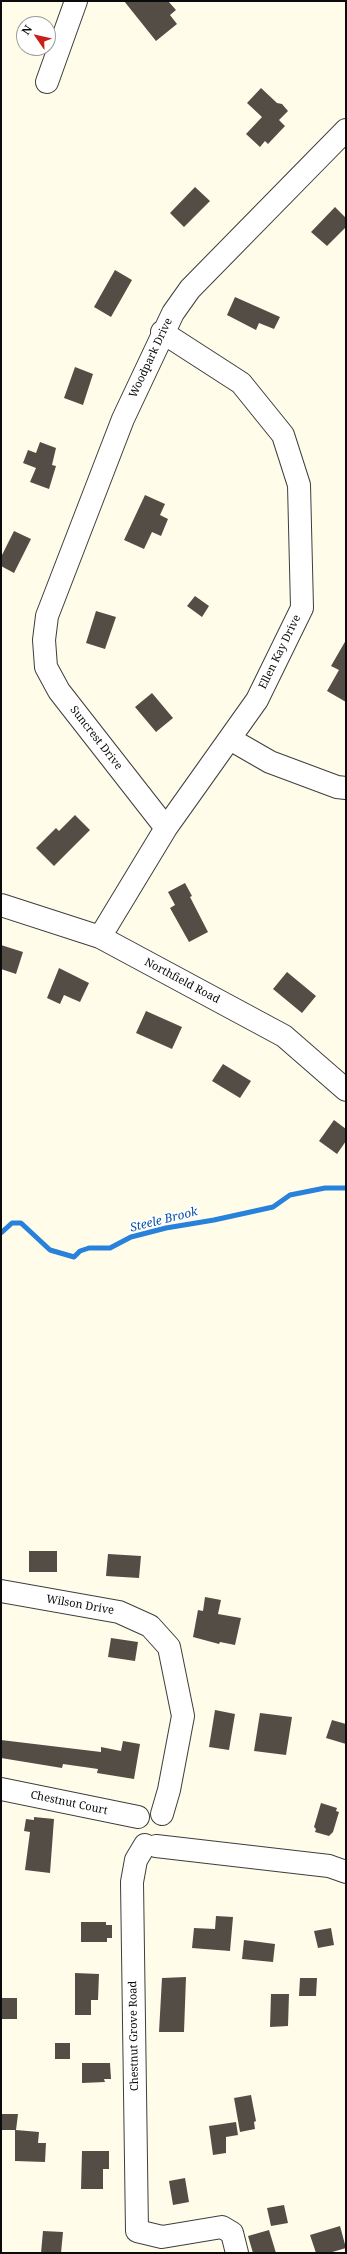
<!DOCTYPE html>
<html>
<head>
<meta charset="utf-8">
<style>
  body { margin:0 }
  #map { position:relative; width:347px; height:2254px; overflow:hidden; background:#fffde9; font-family:"Noto Serif",serif }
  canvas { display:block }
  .frame { position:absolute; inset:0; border:2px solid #0b0b0b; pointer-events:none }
  .north { position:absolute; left:16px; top:16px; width:40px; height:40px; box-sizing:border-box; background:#fff; border:1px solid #9d9d9d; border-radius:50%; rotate:304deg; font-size:11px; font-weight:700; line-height:16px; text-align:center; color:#0b0b0b }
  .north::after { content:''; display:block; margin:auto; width:14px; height:18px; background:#c72017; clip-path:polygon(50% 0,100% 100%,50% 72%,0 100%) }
</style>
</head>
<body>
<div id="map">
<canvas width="347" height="2254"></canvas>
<div class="frame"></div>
<div class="north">N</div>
</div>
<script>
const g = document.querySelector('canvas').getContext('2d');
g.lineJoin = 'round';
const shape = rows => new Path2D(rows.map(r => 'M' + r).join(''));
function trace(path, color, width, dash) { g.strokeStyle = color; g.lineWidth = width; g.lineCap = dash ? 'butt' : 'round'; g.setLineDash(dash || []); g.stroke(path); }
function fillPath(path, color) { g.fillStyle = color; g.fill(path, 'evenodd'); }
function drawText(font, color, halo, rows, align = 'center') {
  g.font = font + ' "Noto Serif",serif'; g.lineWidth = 4; g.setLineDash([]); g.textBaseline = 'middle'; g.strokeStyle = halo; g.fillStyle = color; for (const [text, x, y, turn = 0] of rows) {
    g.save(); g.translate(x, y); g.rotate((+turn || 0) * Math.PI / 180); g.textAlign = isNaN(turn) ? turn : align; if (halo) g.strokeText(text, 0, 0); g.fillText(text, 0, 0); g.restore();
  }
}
trace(shape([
  [1,1233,12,1223,21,1223,50,1250,74,1257,80,1251,89,1248,110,1248,131,1237,166,1228,214,1220,273,1207,290,1195,325,1188,346,1188]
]), '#2881da', 5);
fillPath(shape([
  [124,1,168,1,176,10,170,15,177,24,156,41],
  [261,88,277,103,282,104,288,111,279,120,285,126,268,144,265,141,260,147,246,134,262,117,247,103],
  [195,187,210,201,184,227,170,213],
  [335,207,346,218,346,227,327,246,311,232],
  [115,270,132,280,111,317,94,307],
  [235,297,280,317,274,329,259,323,256,330,227,315],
  [75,367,93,374,83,405,64,398],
  [40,442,56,448,52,465,56,466,49,489,30,482,36,468,23,463,28,450,36,453],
  [145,495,165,504,160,515,168,519,161,536,152,532,144,549,124,540],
  [14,531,31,539,14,573,1,566,1,557],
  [195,596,209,606,202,617,187,606],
  [96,611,116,617,105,649,86,643],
  [346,640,346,702,327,691,339,670,331,666],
  [152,693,173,718,156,732,135,707],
  [75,815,90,830,54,866,36,848,56,828,59,831],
  [185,883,192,896,190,897,208,932,189,942,170,908,175,905,168,892],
  [1,945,23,952,16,974,1,969],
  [59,968,89,983,80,1002,64,995,60,1004,47,998],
  [287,972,316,996,302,1013,273,989],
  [146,1011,182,1027,172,1049,136,1033],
  [223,1064,251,1081,240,1098,212,1081],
  [334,1120,346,1129,346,1141,337,1154,319,1141],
  [29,1551,57,1551,57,1572,29,1572],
  [108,1554,141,1556,139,1578,106,1576],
  [205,1597,221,1600,218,1614,241,1618,235,1645,220,1642,219,1644,193,1637,198,1610,203,1611],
  [111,1638,138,1642,135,1661,108,1657],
  [215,1710,235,1714,229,1750,209,1747],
  [260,1713,292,1717,286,1755,254,1751],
  [332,1720,346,1724,346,1744,326,1738],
  [1,1740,101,1752,101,1747,121,1751,123,1741,140,1744,134,1779,97,1773,98,1769,63,1764,62,1768,1,1758],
  [321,1803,337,1808,336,1811,339,1812,333,1832,329,1836,315,1832,316,1829,314,1827],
  [34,1817,54,1819,50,1873,25,1870,30,1832,24,1831,26,1819,34,1820],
  [216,1916,233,1917,230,1951,192,1948,194,1928,215,1929],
  [81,1922,106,1922,106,1925,112,1925,112,1938,107,1938,107,1942,81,1942],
  [331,1928,334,1945,318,1948,314,1931],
  [244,1940,275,1944,273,1962,242,1959],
  [75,1973,99,1974,98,2000,91,2000,91,2015,75,2015],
  [186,1977,184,2032,159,2032,162,1978],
  [300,1978,317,1978,316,1996,299,1996],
  [271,1994,289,1994,288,2026,270,2027],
  [1,1998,17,1998,17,2019,1,2019],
  [55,2043,70,2043,70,2059,55,2059],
  [82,2063,110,2063,111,2079,104,2079,105,2082,82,2083],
  [251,2095,256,2121,254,2122,255,2129,240,2132,234,2098],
  [1,2114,18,2114,16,2130,39,2132,38,2143,46,2143,45,2162,15,2161,15,2130,1,2130],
  [236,2122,238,2135,226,2137,226,2153,213,2155,209,2126],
  [82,2151,109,2151,109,2169,103,2169,103,2189,81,2189],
  [185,2178,189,2202,173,2205,169,2181],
  [284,2205,288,2223,271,2226,267,2208],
  [340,2226,346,2248,329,2253,316,2253,310,2235],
  [269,2230,276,2253,253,2253,248,2236],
  [43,2231,63,2232,61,2253,41,2253]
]), '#544d46');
const minor = shape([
  [47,82,76,1],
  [230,739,270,762,337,787,346,788],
  [166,828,59,691,46,667,44,640,47,616,123,419,173,313,190,289,346,130],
  [1,905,100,937,284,1036,346,1090],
  [100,937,166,828,257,700,302,608,299,485,283,435,241,383,162,332],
  [1,1591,119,1612,150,1626,169,1647,183,1716,169,1790,162,1814],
  [1,1789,138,1817],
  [145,1845,136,1860,132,1882,137,2231,162,2237,222,2227,232,2233,237,2253],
  [156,1846,329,1866,346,1872]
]);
trace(minor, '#3e3e3e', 24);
trace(minor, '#fff', 22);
drawText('11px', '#0b0b0b', '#fff', [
  ["Woodpark Drive",151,358,-65],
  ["Ellen Kay Drive",280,652,-64],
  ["Suncrest Drive",96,738,52],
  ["Northfield Road",182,981,28],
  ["Wilson Drive",80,1605,10],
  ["Chestnut Court",69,1803,12],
  ["Chestnut Grove Road",134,2036,-91]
]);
drawText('italic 12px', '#0a52a7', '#fff', [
  ["Steele Brook",164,1220,-14]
]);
</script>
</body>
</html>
